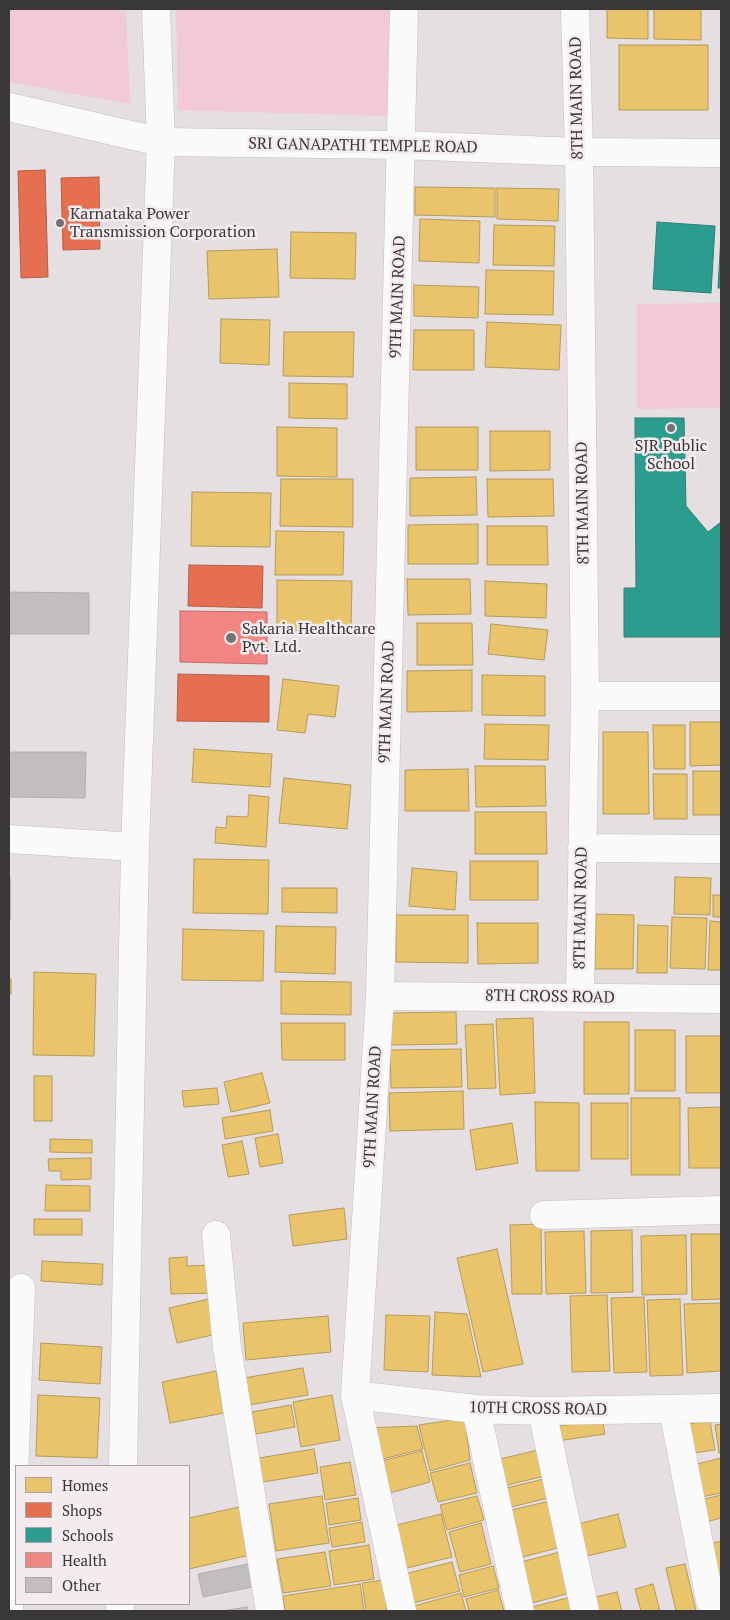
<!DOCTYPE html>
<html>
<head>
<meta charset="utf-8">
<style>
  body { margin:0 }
  #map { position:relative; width:730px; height:1620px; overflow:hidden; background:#e5dfe1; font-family:"PT Serif",serif }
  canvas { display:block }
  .frame { position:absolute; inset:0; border:10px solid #3a3738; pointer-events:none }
  .legend { position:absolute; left:15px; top:1465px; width:175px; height:140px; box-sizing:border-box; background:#f4ebee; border:1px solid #aaa3a5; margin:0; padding:6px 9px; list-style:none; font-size:15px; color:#3a3738 }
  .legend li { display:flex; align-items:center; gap:10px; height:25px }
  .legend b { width:25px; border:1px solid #aaa3a5 }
</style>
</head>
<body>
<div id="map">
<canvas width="730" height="1620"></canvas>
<div class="frame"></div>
<ul class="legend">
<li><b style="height:14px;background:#e9c46a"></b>Homes</li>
<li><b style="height:14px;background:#e76f51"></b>Shops</li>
<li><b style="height:14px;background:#2a9d8f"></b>Schools</li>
<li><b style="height:14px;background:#f28482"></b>Health</li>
<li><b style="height:14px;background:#c2bdbf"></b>Other</li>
</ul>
</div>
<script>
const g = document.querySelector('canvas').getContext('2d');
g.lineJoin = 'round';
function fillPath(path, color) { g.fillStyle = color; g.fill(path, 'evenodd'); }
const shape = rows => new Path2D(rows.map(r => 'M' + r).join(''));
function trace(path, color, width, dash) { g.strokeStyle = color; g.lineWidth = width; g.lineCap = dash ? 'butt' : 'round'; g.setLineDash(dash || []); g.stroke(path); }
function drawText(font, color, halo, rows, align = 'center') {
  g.font = font + ' "PT Serif",serif'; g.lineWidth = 5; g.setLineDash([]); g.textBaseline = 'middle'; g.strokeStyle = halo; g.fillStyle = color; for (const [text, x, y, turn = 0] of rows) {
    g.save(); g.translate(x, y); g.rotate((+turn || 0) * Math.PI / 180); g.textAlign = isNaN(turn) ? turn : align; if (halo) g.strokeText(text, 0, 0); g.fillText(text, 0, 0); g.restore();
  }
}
fillPath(shape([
  [9,9,126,9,130,104,9,82],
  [176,9,389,9,387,116,178,110],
  [721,303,721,408,637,409,637,304]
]), '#f1c9d7');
const homes = shape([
  [607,9,648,9,648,39,607,38,607,9],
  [654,9,701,9,701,40,654,39,654,9],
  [619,45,708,45,708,110,619,110,619,45],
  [415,187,495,188,495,217,415,215,415,187],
  [497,188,559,189,558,221,497,219,497,188],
  [420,219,480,221,479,263,419,261,420,219],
  [494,225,555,226,554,266,493,265,494,225],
  [291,232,356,233,355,279,290,278,291,232],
  [277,249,279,297,209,299,207,251,277,249],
  [486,270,554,271,553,315,485,314,486,270],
  [414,285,479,287,478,318,414,316,414,285],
  [221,319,270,320,269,365,220,363,221,319],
  [487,322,561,325,559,370,485,367,487,322],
  [414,330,474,330,474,370,413,370,414,330],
  [284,332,354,332,353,377,283,376,284,332],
  [289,383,347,384,347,419,289,418,289,383],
  [277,427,337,428,337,477,277,476,277,427],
  [416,427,478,427,478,470,416,470,416,427],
  [490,431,550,431,550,470,490,471,490,431],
  [476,477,477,515,410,516,410,478,476,477],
  [281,479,353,479,353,527,280,526,281,479],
  [487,479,553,479,554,516,488,517,487,479],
  [192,492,271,493,270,547,191,546,192,492],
  [478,524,478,564,408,564,408,525,478,524],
  [487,526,547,526,548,565,487,565,487,526],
  [276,531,344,532,343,575,275,575,276,531],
  [407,579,470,579,471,614,408,615,407,579],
  [277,580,352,581,351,631,277,630,277,580],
  [485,581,547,584,546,618,485,616,485,581],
  [417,623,472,623,473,665,417,665,417,623],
  [491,624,548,630,544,660,488,654,491,624],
  [472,670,472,711,407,712,407,671,472,670],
  [482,675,545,676,545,716,482,715,482,675],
  [283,679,339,686,335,717,308,714,305,733,277,730,283,679],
  [690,722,721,722,721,765,690,766,690,722],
  [485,724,549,725,548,760,484,759,485,724],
  [653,725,685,725,685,769,654,769,653,725],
  [603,732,648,732,649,814,603,814,603,732],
  [194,749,272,754,270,787,192,782,194,749],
  [475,766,545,766,546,806,476,807,475,766],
  [468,769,469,811,405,811,405,770,468,769],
  [693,771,721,771,721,815,693,815,693,771],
  [653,774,687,774,687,819,654,819,653,774],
  [284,778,351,785,347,829,279,823,284,778],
  [249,795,269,797,266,847,215,843,216,827,226,828,227,816,248,817,249,795],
  [475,812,546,812,547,854,475,854,475,812],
  [194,859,269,860,268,914,193,913,194,859],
  [470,861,538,861,538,900,470,900,470,861],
  [412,868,457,872,455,910,409,906,412,868],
  [675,877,711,878,710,915,674,914,675,877],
  [9,878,10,878,10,920,9,920,9,878],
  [282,888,337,888,337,913,282,912,282,888],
  [713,895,721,895,721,917,713,917,713,895],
  [596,914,634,915,633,969,595,969,596,914],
  [396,915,468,915,468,963,396,962,396,915],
  [672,917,707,918,705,969,670,968,672,917],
  [710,921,721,922,721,970,708,970,710,921],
  [477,923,538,923,538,963,478,964,477,923],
  [638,925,668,926,667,973,637,973,638,925],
  [276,926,336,927,335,974,275,972,276,926],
  [183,929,264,931,263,981,182,980,183,929],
  [34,972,96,974,94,1056,33,1055,34,972],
  [9,979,11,979,11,994,9,994,9,979],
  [281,981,351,982,351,1015,281,1014,281,981],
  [456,1012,457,1044,391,1045,391,1013,456,1012],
  [533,1018,535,1093,500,1095,496,1019,533,1018],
  [584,1022,629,1022,629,1094,584,1094,584,1022],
  [281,1023,345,1023,345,1060,282,1060,281,1023],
  [493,1024,496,1088,468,1089,465,1025,493,1024],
  [635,1030,675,1030,675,1091,635,1091,635,1030],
  [686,1036,721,1036,721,1093,686,1093,686,1036],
  [461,1049,462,1087,391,1088,390,1050,461,1049],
  [262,1073,270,1103,231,1112,224,1082,262,1073],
  [34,1076,52,1076,52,1121,34,1121,34,1076],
  [217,1088,219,1104,184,1107,182,1091,217,1088],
  [463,1091,464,1129,390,1131,389,1093,463,1091],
  [631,1098,680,1098,680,1175,631,1175,631,1098],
  [535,1102,579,1103,579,1171,536,1171,535,1102],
  [591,1103,628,1103,628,1159,591,1159,591,1103],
  [721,1107,721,1168,689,1168,688,1108,721,1107],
  [270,1110,273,1131,225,1139,222,1118,270,1110],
  [512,1123,518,1163,476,1170,470,1130,512,1123],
  [278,1134,283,1163,260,1167,255,1138,278,1134],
  [50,1139,92,1140,92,1153,50,1152,50,1139],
  [242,1141,249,1174,228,1177,222,1145,242,1141],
  [91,1158,91,1179,61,1180,61,1171,49,1171,48,1159,91,1158],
  [46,1185,90,1186,90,1211,45,1211,46,1185],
  [344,1208,347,1239,293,1246,289,1215,344,1208],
  [34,1219,82,1219,82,1235,34,1235,34,1219],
  [541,1224,542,1294,512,1294,510,1225,541,1224],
  [632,1230,633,1292,591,1293,591,1231,632,1230],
  [584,1231,586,1293,546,1294,545,1232,584,1231],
  [691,1234,721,1234,721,1299,692,1300,691,1234],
  [686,1235,687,1294,642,1295,641,1236,686,1235],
  [497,1249,523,1364,483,1372,457,1258,497,1249],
  [187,1257,187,1266,213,1265,215,1293,171,1294,169,1258,187,1257],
  [42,1261,103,1264,102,1285,41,1281,42,1261],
  [607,1295,610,1371,572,1372,570,1296,607,1295],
  [644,1297,647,1372,614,1373,611,1298,644,1297],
  [213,1298,221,1333,177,1343,169,1308,213,1298],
  [680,1299,683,1375,650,1376,647,1300,680,1299],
  [721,1303,721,1371,687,1373,684,1304,721,1303],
  [435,1312,467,1314,481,1377,432,1375,435,1312],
  [386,1315,430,1316,428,1372,384,1370,386,1315],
  [328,1316,331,1352,246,1360,243,1323,328,1316],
  [41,1343,102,1347,100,1384,39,1380,41,1343],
  [303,1368,308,1395,249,1405,244,1378,303,1368],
  [216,1371,224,1413,170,1423,162,1382,216,1371],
  [38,1395,100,1398,97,1458,36,1456,38,1395],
  [332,1395,340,1440,301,1447,293,1402,332,1395],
  [291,1405,295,1427,256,1434,252,1412,291,1405],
  [465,1418,470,1460,430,1471,419,1425,465,1418],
  [602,1419,605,1434,557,1441,554,1427,602,1419],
  [710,1421,715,1450,686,1454,681,1425,710,1421],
  [721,1424,721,1453,719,1453,715,1425,721,1424],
  [417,1426,423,1449,374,1461,366,1428,417,1426],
  [314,1449,318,1473,263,1482,259,1458,314,1449],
  [538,1450,545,1476,503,1486,496,1460,538,1450],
  [422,1451,430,1482,386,1494,377,1462,422,1451],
  [721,1458,721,1493,697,1498,689,1466,721,1458],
  [350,1462,356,1495,325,1500,320,1467,350,1462],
  [470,1463,477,1493,438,1502,430,1473,470,1463],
  [544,1479,548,1498,507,1508,502,1489,544,1479],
  [721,1495,721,1518,702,1523,697,1501,721,1495],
  [322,1496,329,1543,276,1551,269,1504,322,1496],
  [477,1496,484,1520,447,1530,440,1505,477,1496],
  [358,1498,361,1520,329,1525,326,1503,358,1498],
  [550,1501,561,1547,519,1558,507,1511,550,1501],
  [239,1507,250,1555,189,1569,189,1518,239,1507],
  [441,1514,452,1557,399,1570,389,1527,441,1514],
  [618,1514,626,1547,578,1558,570,1526,618,1514],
  [362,1522,365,1542,332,1547,329,1528,362,1522],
  [481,1523,491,1564,460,1572,449,1532,481,1523],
  [721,1541,721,1571,711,1574,704,1545,721,1541],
  [369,1545,374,1579,334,1585,329,1551,369,1545],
  [325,1552,331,1586,283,1593,277,1559,325,1552],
  [560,1552,570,1593,528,1604,517,1563,560,1552],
  [452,1562,460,1591,409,1604,401,1575,452,1562],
  [685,1564,696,1611,676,1611,666,1568,685,1564],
  [493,1566,499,1588,464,1597,459,1575,493,1566],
  [383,1580,387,1611,366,1611,362,1583,383,1580],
  [360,1584,364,1611,285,1611,283,1596,360,1584],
  [653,1584,660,1611,641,1611,635,1589,653,1584],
  [498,1590,504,1611,469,1611,466,1599,498,1590],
  [617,1592,622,1611,590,1611,587,1599,617,1592],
  [461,1593,466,1611,411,1611,410,1607,461,1593],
  [571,1597,574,1611,529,1611,528,1608,571,1597]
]);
fillPath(homes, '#e9c46a');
trace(homes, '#b49a5b', 1);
const shops = shape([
  [45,170,48,277,21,278,18,171,45,170],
  [99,177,100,249,63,250,61,178,99,177],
  [189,565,263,566,262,608,188,606,189,565],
  [178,674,269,676,269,722,177,721,178,674]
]);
fillPath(shops, '#e76f51');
trace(shops, '#b35e4a', 1);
const schools = shape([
  [657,222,715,226,711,293,653,289,657,222],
  [721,235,721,288,718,288,721,235],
  [635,418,684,418,686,506,708,532,721,522,721,637,624,637,624,588,636,588,635,418]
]);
fillPath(schools, '#2a9d8f');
trace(schools, '#2f7e75', 1);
const health = shape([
  [180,611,267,612,267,664,180,662,180,611]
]);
fillPath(health, '#f28482');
trace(health, '#bb6d6c', 1);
const building = shape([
  [9,592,89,593,89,634,9,634,9,592],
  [9,752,86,752,85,798,9,797,9,752],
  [253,1563,257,1586,203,1597,198,1574,253,1563],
  [247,1607,247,1611,221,1611,247,1607]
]);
fillPath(building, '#c2bdbf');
trace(building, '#b2aeb0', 1);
const minor = shape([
  [575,9,579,152,585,696,580,997],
  [9,107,161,142,402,145,579,152,721,153],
  [585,696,721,696],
  [9,839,135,847,161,142,156,9],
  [582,848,721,849],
  [380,996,721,999],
  [544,1215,721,1210],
  [216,1235,227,1347,270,1611],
  [355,1395,476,1409,542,1411,721,1408],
  [476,1409,520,1611],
  [673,1409,710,1600],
  [542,1411,585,1611],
  [123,1466,135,847],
  [9,1611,21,1288],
  [120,1611,120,1604],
  [402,1611,355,1395,380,996,404,9]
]);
trace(minor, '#c2bdbf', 29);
trace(minor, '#fbfafa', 28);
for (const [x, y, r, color] of [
  [60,223,5,"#767273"],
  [671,428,5,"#767273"],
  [231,638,6,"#767273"]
]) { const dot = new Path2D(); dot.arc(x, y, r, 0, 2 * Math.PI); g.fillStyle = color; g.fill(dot); trace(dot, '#f4ebee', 2); }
drawText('16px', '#3a3738', '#f4ebee', [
  ["8TH MAIN ROAD",577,98,-91],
  ["SRI GANAPATHI TEMPLE ROAD",363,146,1],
  ["9TH MAIN ROAD",398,297,-88],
  ["8TH MAIN ROAD",583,503,-91],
  ["9TH MAIN ROAD",387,702,-88],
  ["8TH MAIN ROAD",581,908,-89],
  ["8TH CROSS ROAD",550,997,1],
  ["9TH MAIN ROAD",373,1107,-87],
  ["10TH CROSS ROAD",538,1409,1]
]);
drawText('16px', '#3a3738', '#f4ebee', [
  ["Karnataka Power",70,214],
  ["Transmission Corporation",70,232],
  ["SJR Public",671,446,"center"],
  ["School",671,464,"center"],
  ["Sakaria Healthcare",242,629],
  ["Pvt. Ltd.",242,647]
], 'left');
</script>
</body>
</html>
